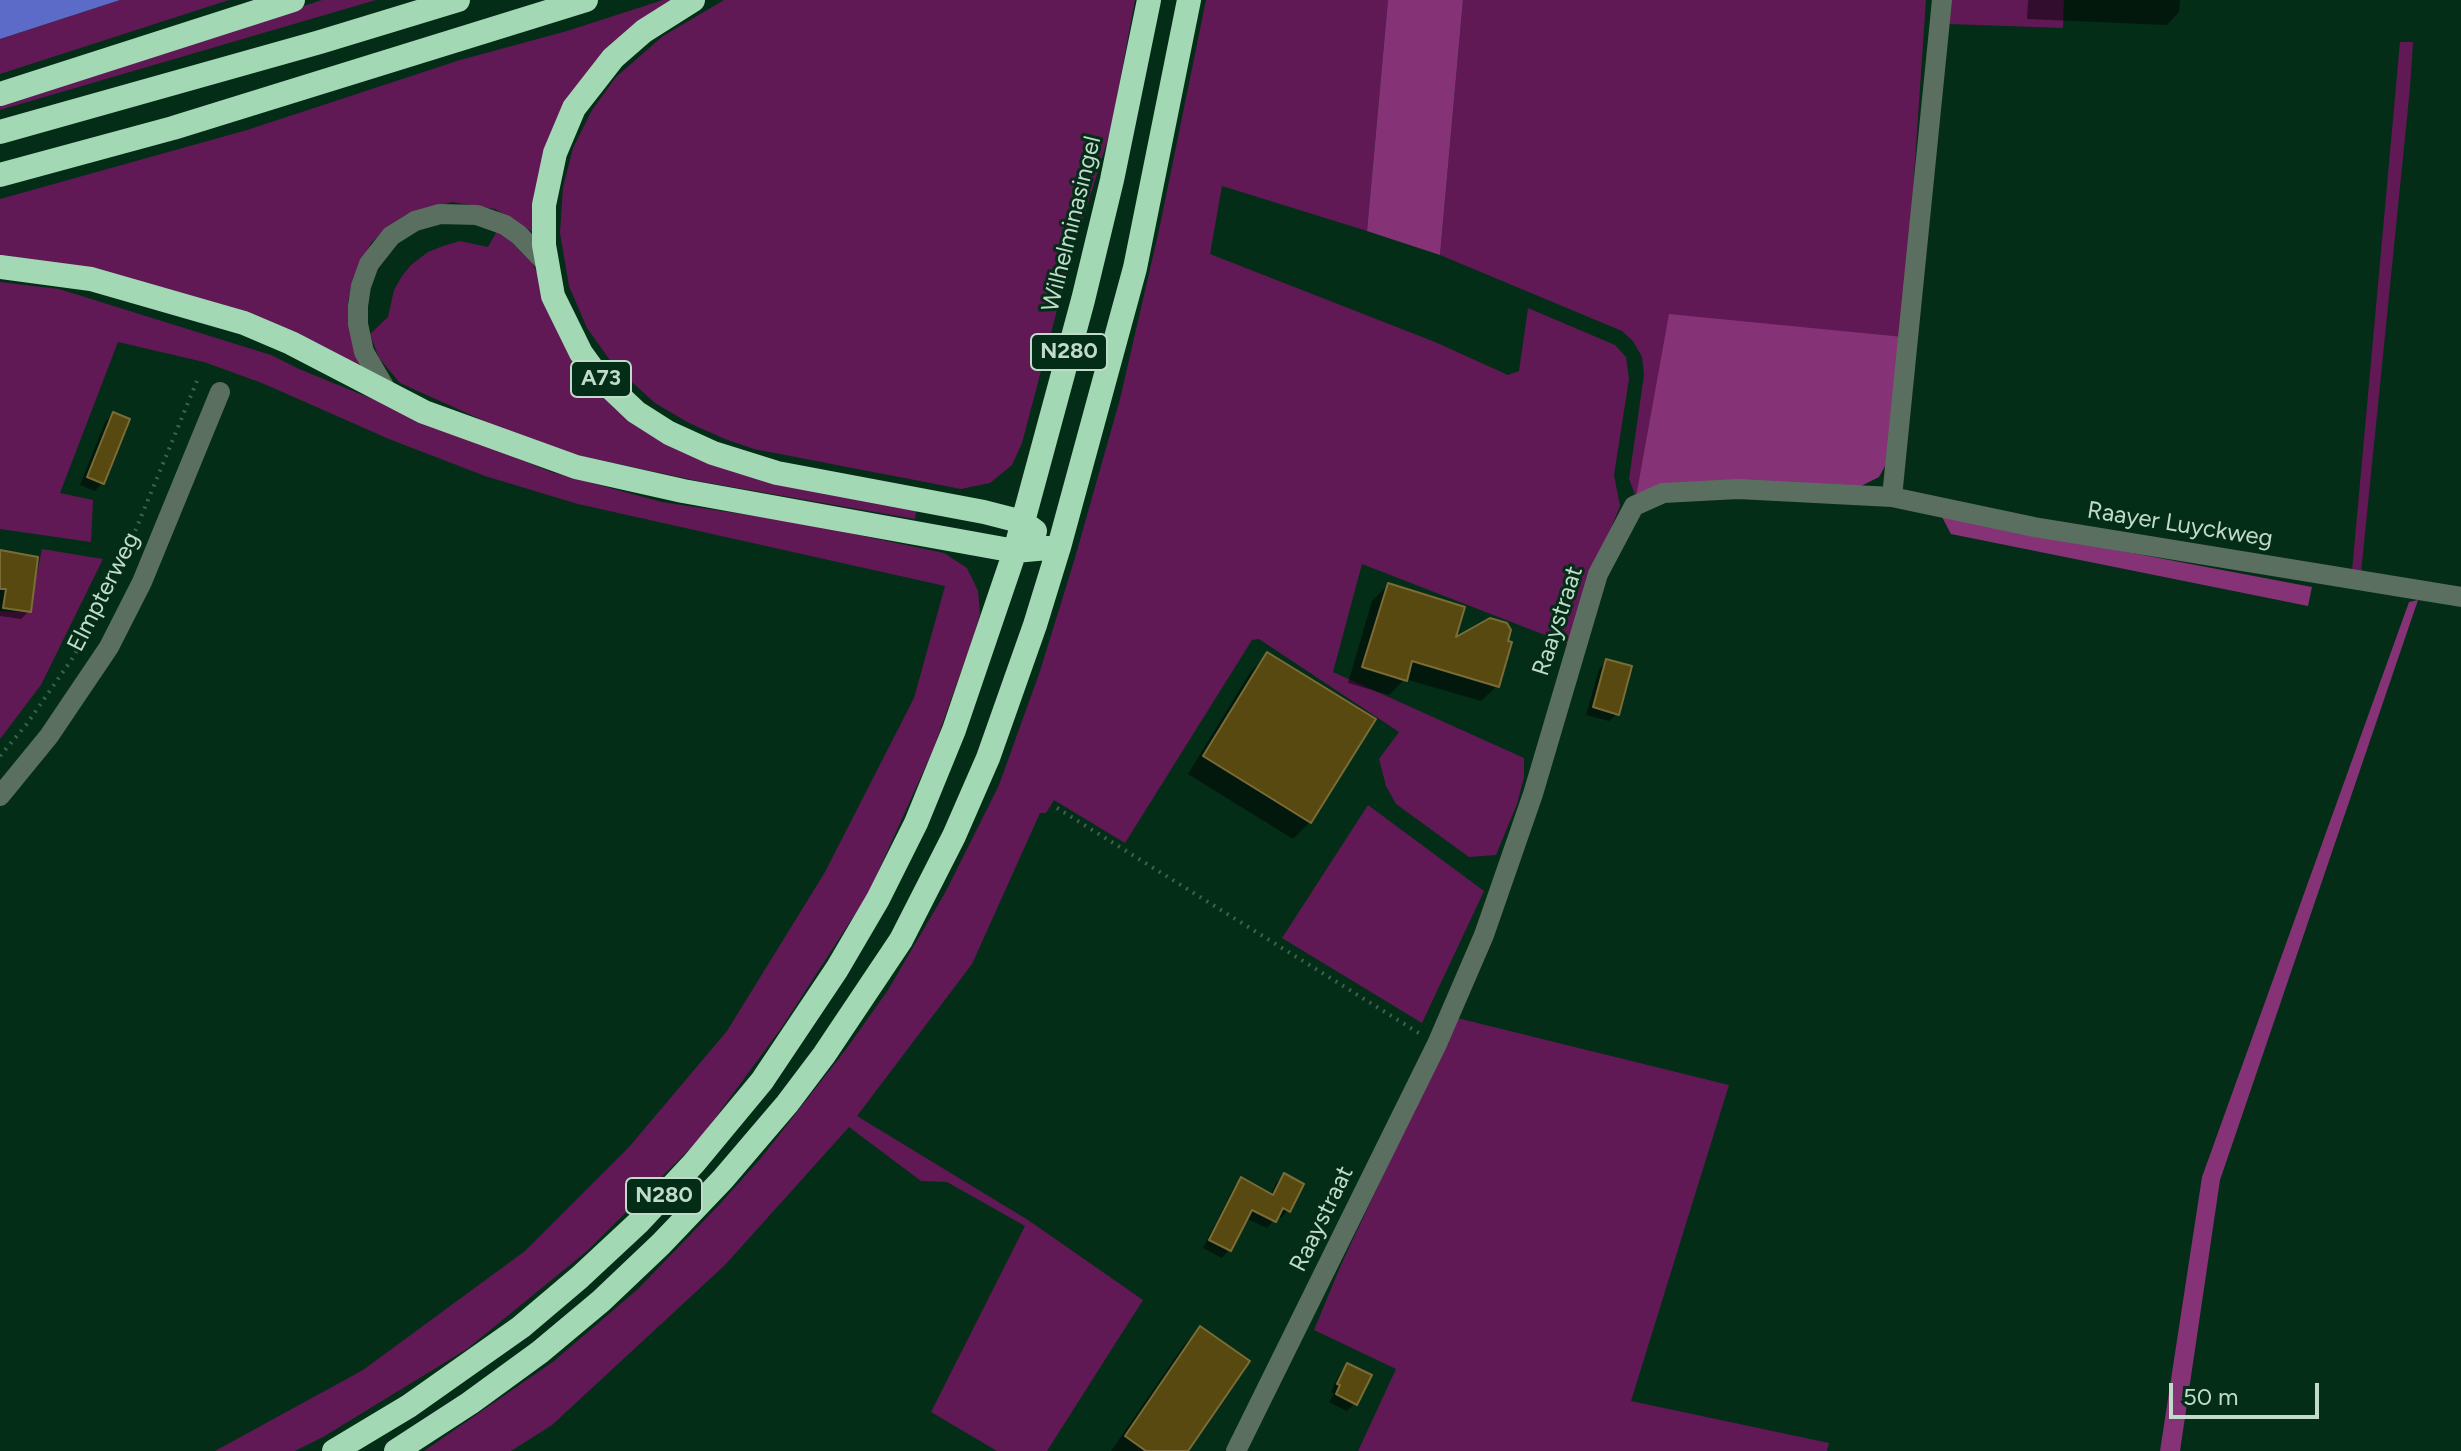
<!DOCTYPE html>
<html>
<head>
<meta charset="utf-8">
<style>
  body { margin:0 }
  #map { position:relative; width:2461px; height:1451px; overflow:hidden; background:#042d17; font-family:Figtree,sans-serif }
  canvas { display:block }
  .scale { position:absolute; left:2169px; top:1383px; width:150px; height:36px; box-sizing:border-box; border:4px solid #c1dbc9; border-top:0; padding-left:10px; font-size:24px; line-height:28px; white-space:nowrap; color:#c1dbc9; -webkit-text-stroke:6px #042d17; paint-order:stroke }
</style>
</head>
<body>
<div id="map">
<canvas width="2461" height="1451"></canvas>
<div class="scale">50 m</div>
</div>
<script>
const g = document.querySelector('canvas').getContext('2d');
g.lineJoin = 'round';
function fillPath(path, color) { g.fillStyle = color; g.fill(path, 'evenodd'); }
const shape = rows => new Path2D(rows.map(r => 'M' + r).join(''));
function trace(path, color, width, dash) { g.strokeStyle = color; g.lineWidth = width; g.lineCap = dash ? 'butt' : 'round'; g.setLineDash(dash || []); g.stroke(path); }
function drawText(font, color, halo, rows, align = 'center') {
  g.font = font + ' Figtree,sans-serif'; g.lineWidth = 6; g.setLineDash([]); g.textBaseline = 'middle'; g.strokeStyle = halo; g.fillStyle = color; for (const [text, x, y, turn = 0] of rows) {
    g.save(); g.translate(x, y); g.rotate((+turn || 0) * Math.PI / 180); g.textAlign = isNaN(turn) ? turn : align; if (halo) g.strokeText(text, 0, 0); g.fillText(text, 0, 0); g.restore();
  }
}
fillPath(shape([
  [120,0,229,0,0,74,0,39],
  [322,0,376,0,0,110,0,105],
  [663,0,681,0,605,55,534,233,495,209,452,202,407,214,390,225,371,243,353,278,348,301,348,322,363,368,0,262,0,199,247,130,460,60,567,31],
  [724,0,1135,0,1111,129,1070,261,1022,443,1012,465,990,483,961,489,754,449,725,439,689,423,655,403,614,366,587,328,569,286,560,233,563,187,573,148,592,110,616,77,663,36],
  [1206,0,1388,0,1367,231,1222,186,1210,254,1435,342,1508,375,1519,371,1528,308,1615,345,1626,357,1629,379,1614,475,1620,506,1584,594,1568,644,1362,564,1333,672,1524,758,1524,777,1517,804,1496,855,1469,857,1396,804,1386,786,1379,759,1399,732,1259,639,1252,640,1125,843,1054,800,1046,813,1040,813,972,964,857,1116,1028,1220,1143,1300,1047,1451,997,1451,931,1412,1025,1226,947,1182,921,1181,849,1127,725,1265,552,1425,511,1451,424,1451,554,1361,638,1289,718,1206,761,1158,847,1048,888,990,946,891,999,785,1040,671,1074,561,1120,399,1159,230],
  [1463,0,1926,0,1903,337,1636,497,1629,479,1644,375,1642,357,1633,341,1622,331,1440,255],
  [1951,0,2064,0,2063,28,1949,24],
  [2400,42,2413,42,2410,88,2361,573,2352,571],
  [497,231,509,239,532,262,589,379,615,409,666,444,917,507,915,519,698,481,571,454,511,433,400,383,379,358,370,334,388,317,394,290,402,276,411,265,428,252,443,246,460,241,488,247],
  [0,282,59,289,271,355,299,369,551,472,662,502,801,523,944,553,967,568,978,591,980,614,974,635,933,750,868,894,782,1027,699,1140,587,1251,467,1349,323,1437,295,1451,215,1451,363,1370,525,1251,629,1147,727,1031,825,872,914,698,945,586,578,504,485,476,389,439,262,383,204,362,118,342,60,493,93,500,91,542,0,529],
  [42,549,103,559,41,685,0,739,0,611,29,612],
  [1368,805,1484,891,1422,1023,1282,938],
  [1457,1018,1729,1085,1631,1401,1829,1443,1827,1451,1358,1451,1396,1369,1314,1330,1341,1265]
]), '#601955');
fillPath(shape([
  [1388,0,1463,0,1440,255,1367,231],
  [1669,314,1903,337,1890,457,1879,477,1857,488,1636,497],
  [1942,517,2312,587,2308,606,1951,534],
  [2418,600,2220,1180,2180,1451,2160,1451,2202,1177,2409,602]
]), '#853277');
fillPath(shape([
  [0,0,120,0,0,39]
]), '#5d6bc8');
fillPath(shape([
  [2028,0,2180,0,2179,12,2167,25,2027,19],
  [113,414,102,483,95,491,80,485,105,422],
  [0,552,29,611,21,619,0,616],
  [1388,585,1453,641,1497,686,1481,701,1405,679,1389,695,1348,683,1372,601],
  [1267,655,1310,822,1293,839,1188,774,1251,671],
  [1607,661,1617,714,1609,721,1586,715,1599,669],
  [1284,1176,1288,1210,1281,1218,1277,1216,1267,1228,1245,1218,1229,1250,1222,1258,1203,1248,1234,1187,1242,1179,1270,1196,1276,1183],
  [1201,1329,1185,1451,1111,1451,1184,1345],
  [1348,1365,1355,1403,1347,1411,1329,1402,1334,1394,1331,1392,1340,1373]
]), '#0007');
const building = shape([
  [113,412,130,419,104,484,87,477,113,412],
  [0,550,38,557,31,612,3,608,6,589,0,589,0,550],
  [1388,583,1465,607,1456,637,1490,618,1507,623,1511,630,1508,641,1512,642,1499,687,1412,661,1407,681,1362,667,1388,583],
  [1267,652,1376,719,1311,823,1203,756,1267,652],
  [1606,659,1632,666,1619,715,1593,707,1606,659],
  [1284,1173,1304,1184,1290,1212,1283,1208,1276,1222,1252,1210,1231,1251,1209,1240,1241,1177,1273,1195,1284,1173],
  [1200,1326,1250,1361,1188,1451,1146,1451,1125,1436,1200,1326],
  [1347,1363,1372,1375,1357,1405,1336,1394,1340,1385,1337,1384,1347,1363]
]);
fillPath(building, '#57490f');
trace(building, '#7b6c37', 2);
trace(shape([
  [0,756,26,725,74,656,127,551,199,376],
  [1057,808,1422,1035]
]), '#3d624d', 4, [2, 6]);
trace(shape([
  [388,393,364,352,358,324,358,306,361,286,369,264,391,236,415,221,440,214,477,215,505,225,519,235,546,263],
  [1892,497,1942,0],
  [0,796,49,736,109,647,142,582,220,392],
  [1236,1451,1437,1044,1484,935,1533,794,1598,574,1634,506,1663,493,1738,489,1892,497,2034,527,2461,597]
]), '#5a6f60', 20);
trace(shape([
  [693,0,644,31,613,58,574,108,555,153,544,205,544,245,553,296,581,353,597,375,636,412,669,433,713,453,777,473,984,512,1023,522,1035,531],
  [0,94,293,0],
  [0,132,320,42,458,0],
  [0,175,173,128,586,0],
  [0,267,91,279,244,323,291,343,424,412,576,467,683,491,1015,551,1059,547],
  [334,1451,409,1406,521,1327,580,1277,638,1223,694,1163,762,1081,837,969,878,899,916,823,954,730,1015,551,1083,300,1112,180,1149,0],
  [396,1451,470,1403,540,1352,601,1301,661,1244,723,1179,787,1104,824,1055,901,940,954,836,988,758,1035,625,1059,547,1135,268,1189,0]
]), '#a2d8b3', 24);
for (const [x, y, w] of [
  [1069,352,76],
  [601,379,60],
  [664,1196,76]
]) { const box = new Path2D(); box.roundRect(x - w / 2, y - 18, w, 36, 6); g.fillStyle = '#042d17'; g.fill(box); trace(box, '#c1dbc9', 2); }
drawText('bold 22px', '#c1dbc9', null, [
  ["N280",1069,352],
  ["A73",601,379],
  ["N280",664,1196]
]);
drawText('24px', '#c1dbc9', '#042d17', [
  ["Wilhelminasingel",1072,224,-76],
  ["Raayer Luyckweg",2180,525,9],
  ["Elmpterweg",104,592,-63],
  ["Raaystraat",1558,621,-72],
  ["Raaystraat",1322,1219,-64]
]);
</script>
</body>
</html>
